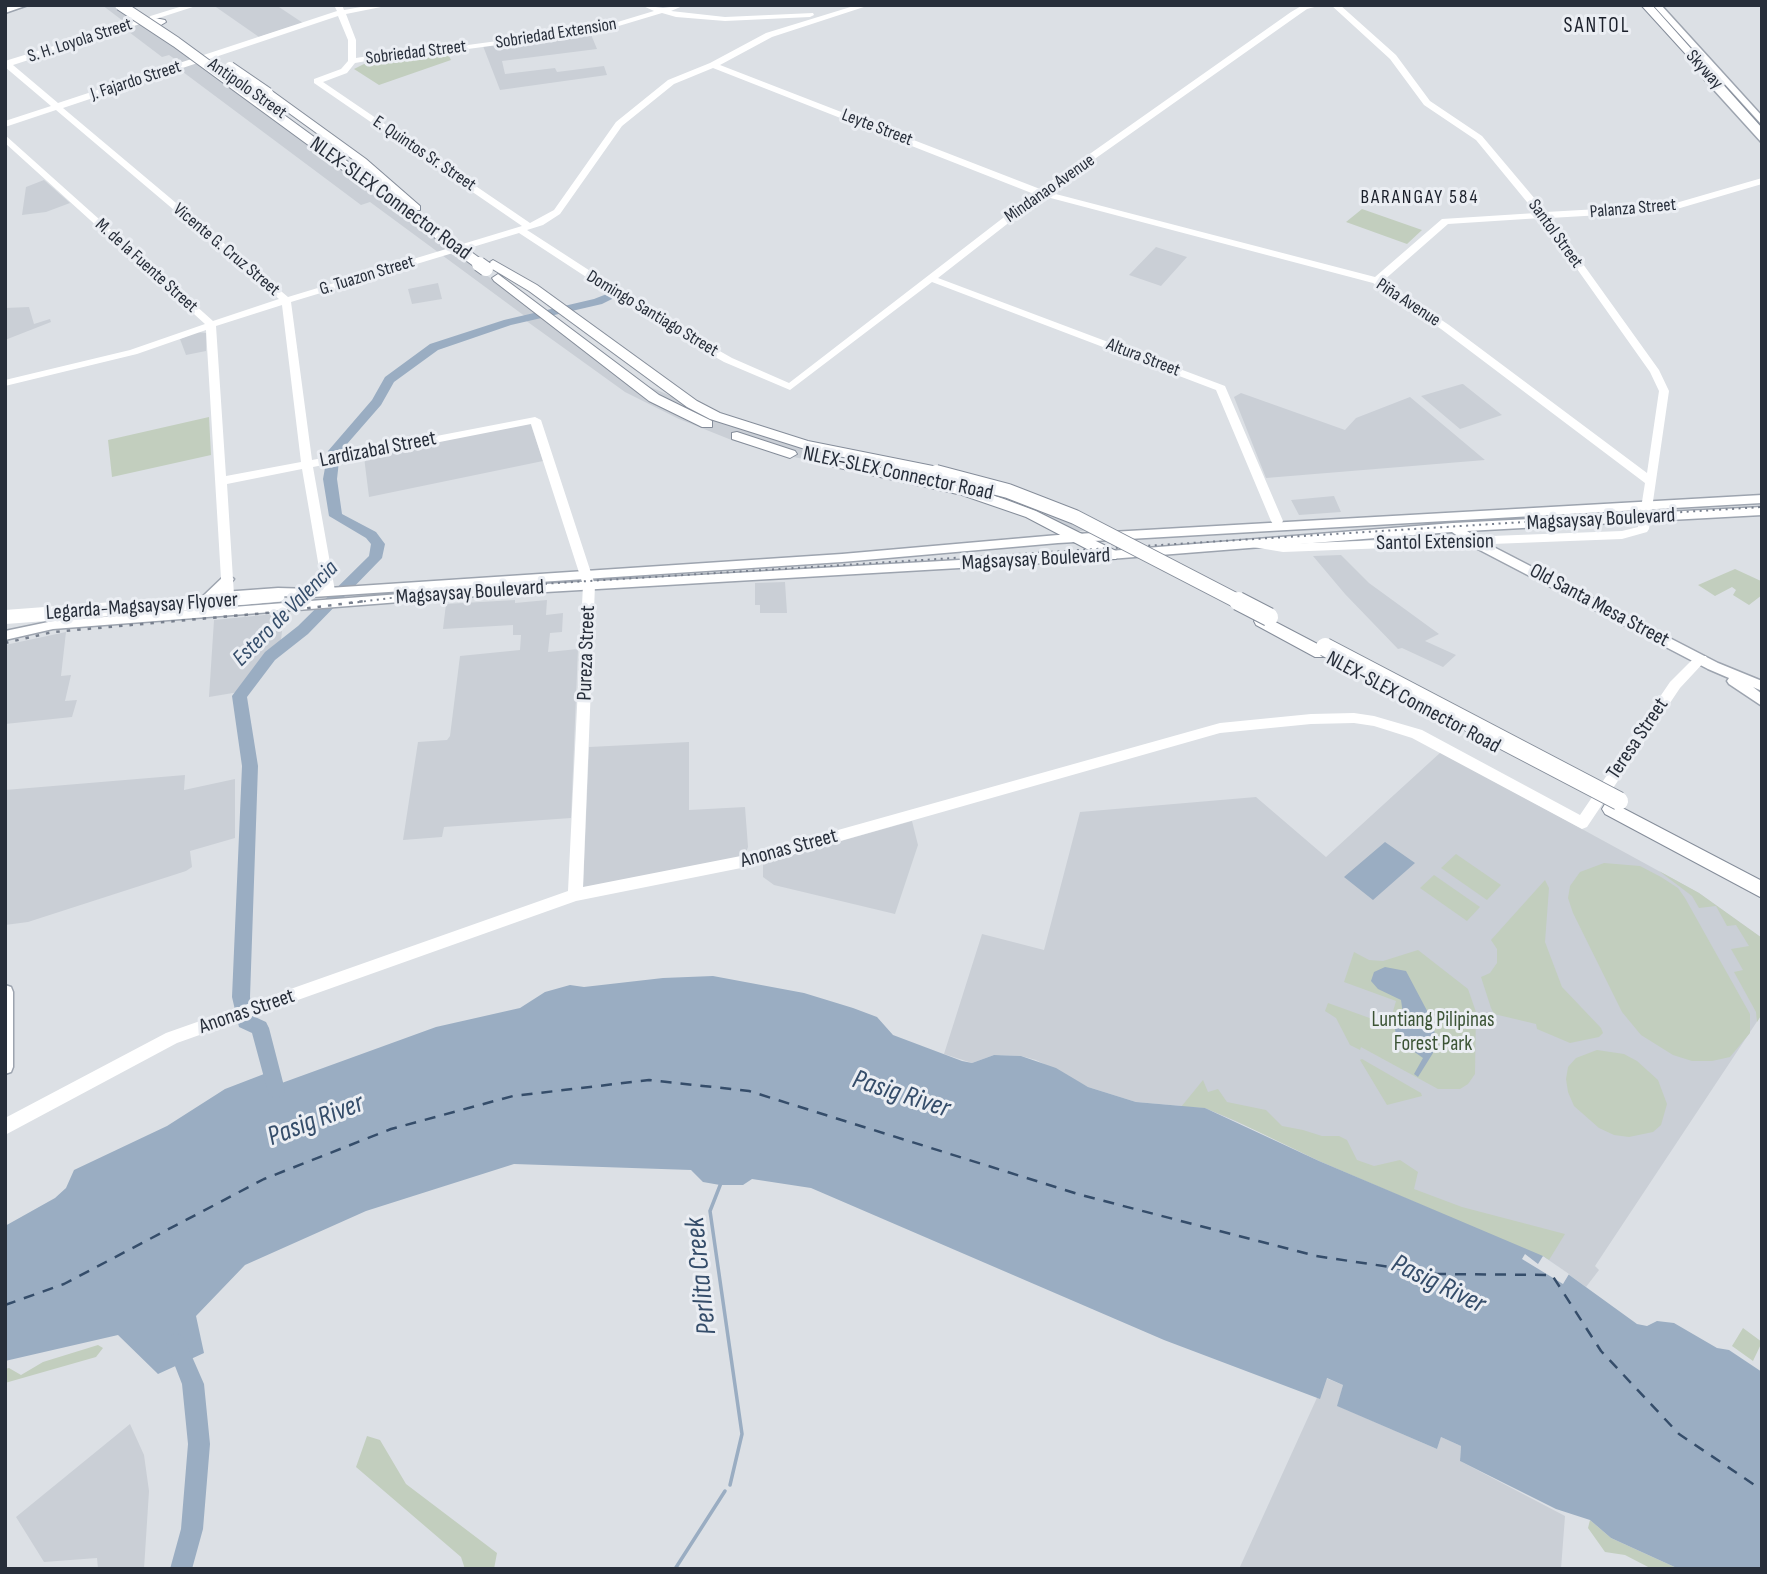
<!DOCTYPE html>
<html>
<head>
<meta charset="utf-8">
<style>
  body { margin:0 }
  #map { position:relative; width:1767px; height:1574px; overflow:hidden; background:#dce0e5; font-family:"Sofia Sans Condensed",sans-serif }
  canvas { display:block }
  .frame { position:absolute; inset:0; border:7px solid #272e3a; pointer-events:none }
</style>
</head>
<body>
<div id="map">
<canvas width="1767" height="1574"></canvas>
<div class="frame"></div>
</div>
<script>
const g = document.querySelector('canvas').getContext('2d');
g.lineJoin = 'round';
function fillPath(path, color) { g.fillStyle = color; g.fill(path, 'evenodd'); }
const shape = rows => new Path2D(rows.map(r => 'M' + r).join(''));
function trace(path, color, width, dash) { g.strokeStyle = color; g.lineWidth = width; g.lineCap = dash ? 'butt' : 'round'; g.setLineDash(dash || []); g.stroke(path); }
function drawText(font, color, halo, rows, align = 'center') {
  g.font = font + ' "Sofia Sans Condensed",sans-serif'; g.lineWidth = 6; g.setLineDash([]); g.textBaseline = 'middle'; g.strokeStyle = halo; g.fillStyle = color; for (const [text, x, y, turn = 0] of rows) {
    g.save(); g.translate(x, y); g.rotate((+turn || 0) * Math.PI / 180); g.textAlign = isNaN(turn) ? turn : align; if (halo) g.strokeText(text, 0, 0); g.fillText(text, 0, 0); g.restore();
  }
}
fillPath(shape([
  [102,5,116,5,537,312,526,317,370,202,361,205,179,69,185,66,169,55,162,57,125,29,131,27],
  [213,5,276,5,303,23,259,37],
  [590,32,597,49,502,61,505,74,555,68,557,72,604,66,607,75,500,90,483,46],
  [44,180,70,203,46,212,22,215,26,187],
  [1156,247,1187,257,1161,286,1129,275],
  [438,283,442,299,412,304,408,289],
  [29,307,34,324,50,319,51,322,5,340,5,308],
  [545,314,641,383,694,406,791,437,939,467,1097,530,1061,532,1004,506,907,480,779,454,734,441,679,419,625,392,525,320],
  [197,332,206,333,206,351,186,355,180,339],
  [1462,384,1463,384,1502,415,1460,429,1421,396],
  [1241,393,1345,430,1356,418,1410,397,1485,460,1266,478,1234,397],
  [530,422,543,461,369,497,364,457],
  [1334,496,1341,512,1299,515,1291,500],
  [1341,555,1369,583,1439,634,1425,641,1456,655,1443,667,1402,648,1398,649,1345,594,1313,556],
  [785,582,787,613,760,613,760,605,755,605,755,583],
  [515,600,515,603,547,600,546,615,563,613,562,632,550,633,548,652,578,649,571,818,444,827,442,837,403,840,418,742,447,740,450,736,460,656,520,650,521,635,513,635,513,625,443,629,446,604],
  [284,613,281,640,239,692,209,697,214,620],
  [66,632,61,676,71,675,65,701,77,700,72,717,5,724,5,645],
  [689,742,689,810,745,807,748,847,743,861,583,889,589,747],
  [1441,752,1699,893,1762,938,1762,1014,1595,1266,1599,1270,1586,1287,1543,1256,1205,1108,1136,1102,1088,1087,1036,1060,1021,1056,994,1055,972,1063,944,1054,982,934,1044,950,1080,812,1256,797,1326,857],
  [185,775,184,790,235,779,235,838,190,851,192,867,186,871,28,922,5,925,5,790],
  [912,821,918,845,895,914,774,885,763,877,763,863],
  [1326,1378,1343,1385,1338,1406,1437,1449,1441,1437,1461,1446,1460,1461,1565,1516,1561,1569,1239,1569],
  [130,1424,144,1455,149,1491,144,1569,98,1569,97,1558,44,1562,16,1517]
]), '#cacfd6');
fillPath(shape([
  [440,50,447,52,451,60,379,85,354,69,370,61,391,56],
  [1362,209,1422,230,1407,244,1346,222],
  [209,417,211,455,112,477,108,440],
  [1735,569,1761,581,1762,595,1749,605,1733,595,1736,590,1732,587,1715,596,1698,585],
  [1456,854,1501,885,1487,900,1441,868],
  [1604,863,1640,866,1661,877,1678,888,1685,898,1750,1014,1750,1033,1730,1057,1712,1061,1692,1061,1673,1055,1641,1035,1622,1012,1573,913,1568,898,1570,886,1580,872],
  [1659,871,1699,893,1762,938,1762,1014,1757,1022,1756,1012,1734,972,1743,970,1731,949,1749,946,1736,925,1727,926,1716,906,1699,908,1692,896],
  [1434,875,1480,907,1467,921,1420,888],
  [1545,880,1549,888,1545,942,1562,987,1601,1028,1603,1033,1599,1037,1570,1043,1537,1029,1536,1024,1494,1014,1491,1008,1481,977,1490,973,1497,963,1497,949,1491,940],
  [1418,950,1468,989,1476,1012,1475,1074,1468,1084,1460,1089,1438,1089,1361,1047,1360,1050,1350,1045,1336,1018,1325,1011,1328,1003,1389,1025,1396,1001,1344,982,1354,952,1369,960,1383,961],
  [1597,1050,1624,1054,1637,1061,1658,1080,1667,1104,1661,1125,1653,1132,1629,1137,1614,1135,1599,1128,1574,1106,1568,1092,1566,1079,1568,1067,1576,1058],
  [1362,1059,1421,1093,1422,1096,1387,1105,1360,1060],
  [1203,1080,1208,1092,1218,1089,1227,1102,1266,1110,1282,1126,1303,1130,1322,1136,1339,1136,1347,1140,1357,1160,1374,1166,1400,1160,1418,1172,1414,1189,1462,1207,1565,1234,1549,1260,1319,1161,1236,1121,1205,1108,1181,1107],
  [1743,1328,1762,1342,1753,1361,1732,1346],
  [98,1345,103,1348,96,1357,5,1383,5,1369,9,1368,21,1375,43,1362],
  [367,1436,380,1440,406,1484,497,1553,494,1569,465,1569,461,1557,356,1467],
  [1590,1520,1611,1538,1679,1569,1652,1569,1625,1555,1605,1552,1588,1528]
]), '#c2cebe');
fillPath(shape([
  [1385,842,1415,863,1373,900,1344,877],
  [1385,967,1406,971,1433,1022,1435,1036,1433,1053,1418,1077,1414,1074,1423,1058,1399,1041,1396,1035,1395,1029,1403,1014,1401,1000,1378,989,1371,981,1374,972],
  [713,976,804,993,853,1008,877,1017,893,1035,962,1061,972,1063,994,1055,1021,1056,1056,1068,1088,1087,1136,1102,1205,1108,1319,1161,1543,1256,1637,1324,1647,1326,1657,1321,1674,1323,1717,1348,1729,1350,1762,1372,1762,1569,1679,1569,1611,1538,1590,1520,1556,1509,1460,1461,1461,1446,1441,1437,1437,1449,1337,1406,1343,1385,1327,1378,1320,1399,1164,1340,811,1188,752,1179,743,1185,720,1185,703,1182,691,1170,514,1164,366,1211,245,1265,196,1316,204,1353,158,1374,118,1335,5,1361,5,1226,55,1198,66,1188,74,1170,167,1126,225,1089,277,1069,279,1084,436,1027,520,1008,545,992,570,985,584,987,663,978]
]), '#9aadc2');
fillPath(shape([
  [1525,1254,1538,1264,1543,1256,1569,1274,1563,1284,1522,1259]
]), '#dce0e5');
trace(shape([
  [721,1183,710,1211,742,1434,730,1485],
  [675,1569,725,1491]
]), '#9aadc2', 3.5);
fillPath(shape([
  [612,292,616,293,616,297,602,304,511,325,438,350,394,382,381,405,340,452,337,479,342,514,376,532,385,544,382,558,308,634,275,660,247,697,258,766,250,997,253,1016,266,1022,269,1028,285,1090,283,1096,276,1098,269,1096,252,1033,239,1027,232,997,242,766,232,696,265,652,298,626,369,556,371,544,366,538,329,516,323,479,328,451,372,400,385,377,430,344,504,320,594,299,612,292],
  [176,1333,183,1336,204,1384,210,1444,203,1529,192,1569,170,1569,181,1529,188,1444,182,1384,166,1343,169,1336,176,1333]
]), '#9aadc2');
trace(shape([
  [5,1305,64,1284,264,1179,391,1129,513,1096,649,1080,749,1091,1081,1195,1316,1256,1437,1274,1552,1275,1601,1351,1679,1434,1762,1490]
]), '#354d6a', 2.5, [11, 9]);
const primary = shape([
  [15,5,28,5,5,13,5,8,15,5],
  [1653,5,1661,5,1762,116,1762,125,1653,5],
  [1704,75,1710,75,1762,134,1762,143,1704,79,1704,75],
  [1762,495,1762,503,1058,543,842,562,313,597,278,596,208,601,202,597,224,576,228,575,234,579,223,592,278,588,313,589,842,554,1058,535,1762,495],
  [1762,507,1762,515,1467,531,1480,540,1718,663,1762,681,1762,691,1753,687,1762,694,1762,706,1729,684,1727,681,1729,678,1708,669,1472,546,1452,532,1097,560,477,596,53,629,5,640,5,631,53,621,477,588,1097,552,1453,523,1762,507],
  [5,985,11,987,13,992,13,1067,11,1072,5,1074,5,985]
]);
const highway = shape([
  [1641,5,1652,5,1762,128,1762,138,1641,5],
  [150,17,165,20,166,22,161,25,146,22,145,20,150,17],
  [264,91,272,91,366,159,420,206,420,210,412,210,358,163,264,95,264,91],
  [493,260,537,285,697,401,720,413,808,441,953,470,960,475,953,480,805,449,710,419,687,407,529,291,489,267,487,264,493,260],
  [498,274,659,395,712,421,712,427,702,427,649,401,494,281,492,278,498,274],
  [737,432,795,451,797,454,790,458,732,439,732,433,737,432],
  [835,458,965,486,1004,499,1036,511,1116,551,1119,555,1116,559,1106,559,1026,517,962,495,830,466,828,463,835,458],
  [1262,615,1327,649,1329,653,1327,657,1315,657,1256,625,1254,621,1262,615],
  [1611,802,1762,881,1762,898,1605,814,1602,809,1605,804,1611,802]
]);
trace(primary, '#9da4af', 3);
trace(highway, '#858d9a', 2);
fillPath(shape([
  [186,5,199,5,13,65,58,103,337,11,334,5,342,5,344,10,372,5,391,5,346,14,356,40,356,58,424,47,453,47,601,27,654,11,641,5,663,8,685,5,671,11,725,17,813,13,814,15,810,17,725,21,676,17,662,13,602,31,453,51,424,51,355,63,347,73,323,82,530,223,554,210,616,122,668,80,710,63,766,33,857,5,870,5,772,37,720,65,1040,189,1291,12,1303,5,1322,5,1307,9,1297,16,1048,192,1375,277,1442,219,1536,213,1476,140,1424,105,1390,59,1331,5,1340,5,1396,55,1430,101,1482,136,1546,212,1669,205,1762,178,1762,184,1670,211,1550,218,1659,370,1669,391,1649,529,1647,532,1622,539,1283,552,1253,547,1251,544,1253,541,1257,540,1283,544,1622,531,1638,527,1645,483,1441,329,1373,283,1043,196,938,278,1225,386,1283,521,1281,524,1273,524,1271,521,1216,390,932,282,790,390,724,362,664,328,519,233,291,302,312,460,535,417,541,420,595,585,583,887,756,853,1220,723,1311,714,1354,713,1374,716,1422,730,1580,815,1670,682,1696,656,1706,656,1707,659,1680,688,1587,827,1582,829,1412,738,1374,726,1354,723,1311,724,1220,733,756,865,576,901,177,1043,5,1135,5,1118,166,1033,568,891,583,585,531,424,313,467,335,591,329,595,323,591,302,469,227,484,234,595,228,599,222,595,206,330,137,354,5,386,5,380,130,350,205,324,5,143,5,135,213,321,279,299,56,110,5,127,5,121,51,106,5,67,5,61,186,5],
  [338,16,348,40,348,61,341,69,314,79,314,83,522,226,288,297,63,108,338,16],
  [713,68,1034,194,789,383,732,358,672,324,527,230,543,225,560,214,622,126,674,84,713,68],
  [1541,218,1650,372,1659,391,1647,473,1449,325,1383,281,1448,224,1541,218],
  [282,305,301,462,226,476,216,326,282,305]
]), '#fff');
fillPath(primary, '#fff');
fillPath(highway, '#fff');
trace(shape([
  [351,603,462,589,1762,507]
]), '#777f8d', 2, [2, 4.5]);
trace(shape([
  [5,643,53,632,277,612,365,601]
]), '#777f8d', 2.5, [3.5, 7]);
const highwayBridgeFar2 = shape([
  [120,5,176,42,482,266],
  [230,67,268,93]
]);
const highwayBridgeFar1 = shape([
  [479,264,486,269],
  [936,472,1008,491,1075,517,1241,603]
]);
const highwayBridge = shape([
  [1238,601,1269,617],
  [1325,647,1619,801]
]);
trace(highwayBridgeFar2, '#858d9a', 12, []);
trace(highwayBridgeFar1, '#858d9a', 16, []);
trace(highwayBridge, '#858d9a', 20, []);
trace(shape([
  [201,603,279,596]
]), '#fff', 11);
trace(shape([
  [5,617,221,601]
]), '#fff', 14);
trace(highwayBridgeFar2, '#fff', 10);
trace(highwayBridgeFar1, '#fff', 14);
trace(highwayBridge, '#fff', 18);
drawText('18px', '#272e3a', '#ebeef3', [
  ["Sobriedad Extension",556,34,-9],
  ["S. H. Loyola Street",80,41,-18],
  ["Sobriedad Street",416,53,-7],
  ["Skyway",1704,70,48],
  ["J. Fajardo Street",136,81,-18],
  ["Antipolo Street",247,89,35],
  ["Leyte Street",877,128,21],
  ["E. Quintos Sr. Street",424,154,34],
  ["Mindanao Avenue",1050,189,-35],
  ["Palanza Street",1633,209,-5],
  ["Santol Street",1555,234,54],
  ["Vicente G. Cruz Street",226,250,40],
  ["M. de la Fuente Street",146,266,42],
  ["G. Tuazon Street",367,276,-17],
  ["Piña Avenue",1408,303,33],
  ["Domingo Santiago Street",652,314,31],
  ["Altura Street",1143,358,21]
]);
g.letterSpacing = '2px';
drawText('19px', '#1a1f2a', '#ebeef3', [
  ["BARANGAY 584",1420,198]
]);
g.letterSpacing = '0px';
g.letterSpacing = '2px';
drawText('21px', '#1a1f2a', '#ebeef3', [
  ["SANTOL",1597,27]
]);
g.letterSpacing = '0px';
drawText('21px', '#272e3a', '#ebeef3', [
  ["NLEX-SLEX Connector Road",390,199,36],
  ["Lardizabal Street",378,450,-11],
  ["NLEX-SLEX Connector Road",898,474,12],
  ["Magsaysay Boulevard",1601,520,-3],
  ["Santol Extension",1435,543,-1],
  ["Magsaysay Boulevard",1036,560,-3],
  ["Magsaysay Boulevard",470,593,-4],
  ["Old Santa Mesa Street",1599,606,28],
  ["Legarda-Magsaysay Flyover",142,607,-4],
  ["Pureza Street",587,653,-88],
  ["NLEX-SLEX Connector Road",1413,703,28],
  ["Teresa Street",1638,739,-56],
  ["Anonas Street",789,849,-15],
  ["Anonas Street",247,1012,-19]
]);
drawText('21px', '#3c5436', '#ebeef3', [
  ["Luntiang Pilipinas",1433,1021],
  ["Forest Park",1433,1045]
]);
drawText('italic 23px', '#354d6a', '#ebeef3', [
  ["Estero de Valencia",286,614,-45]
]);
drawText('italic 28px', '#354d6a', '#ebeef3', [
  ["Pasig River",901,1095,18],
  ["Pasig River",316,1121,-21],
  ["Perlita Creek",702,1276,-96],
  ["Pasig River",1438,1285,26]
]);
</script>
</body>
</html>
